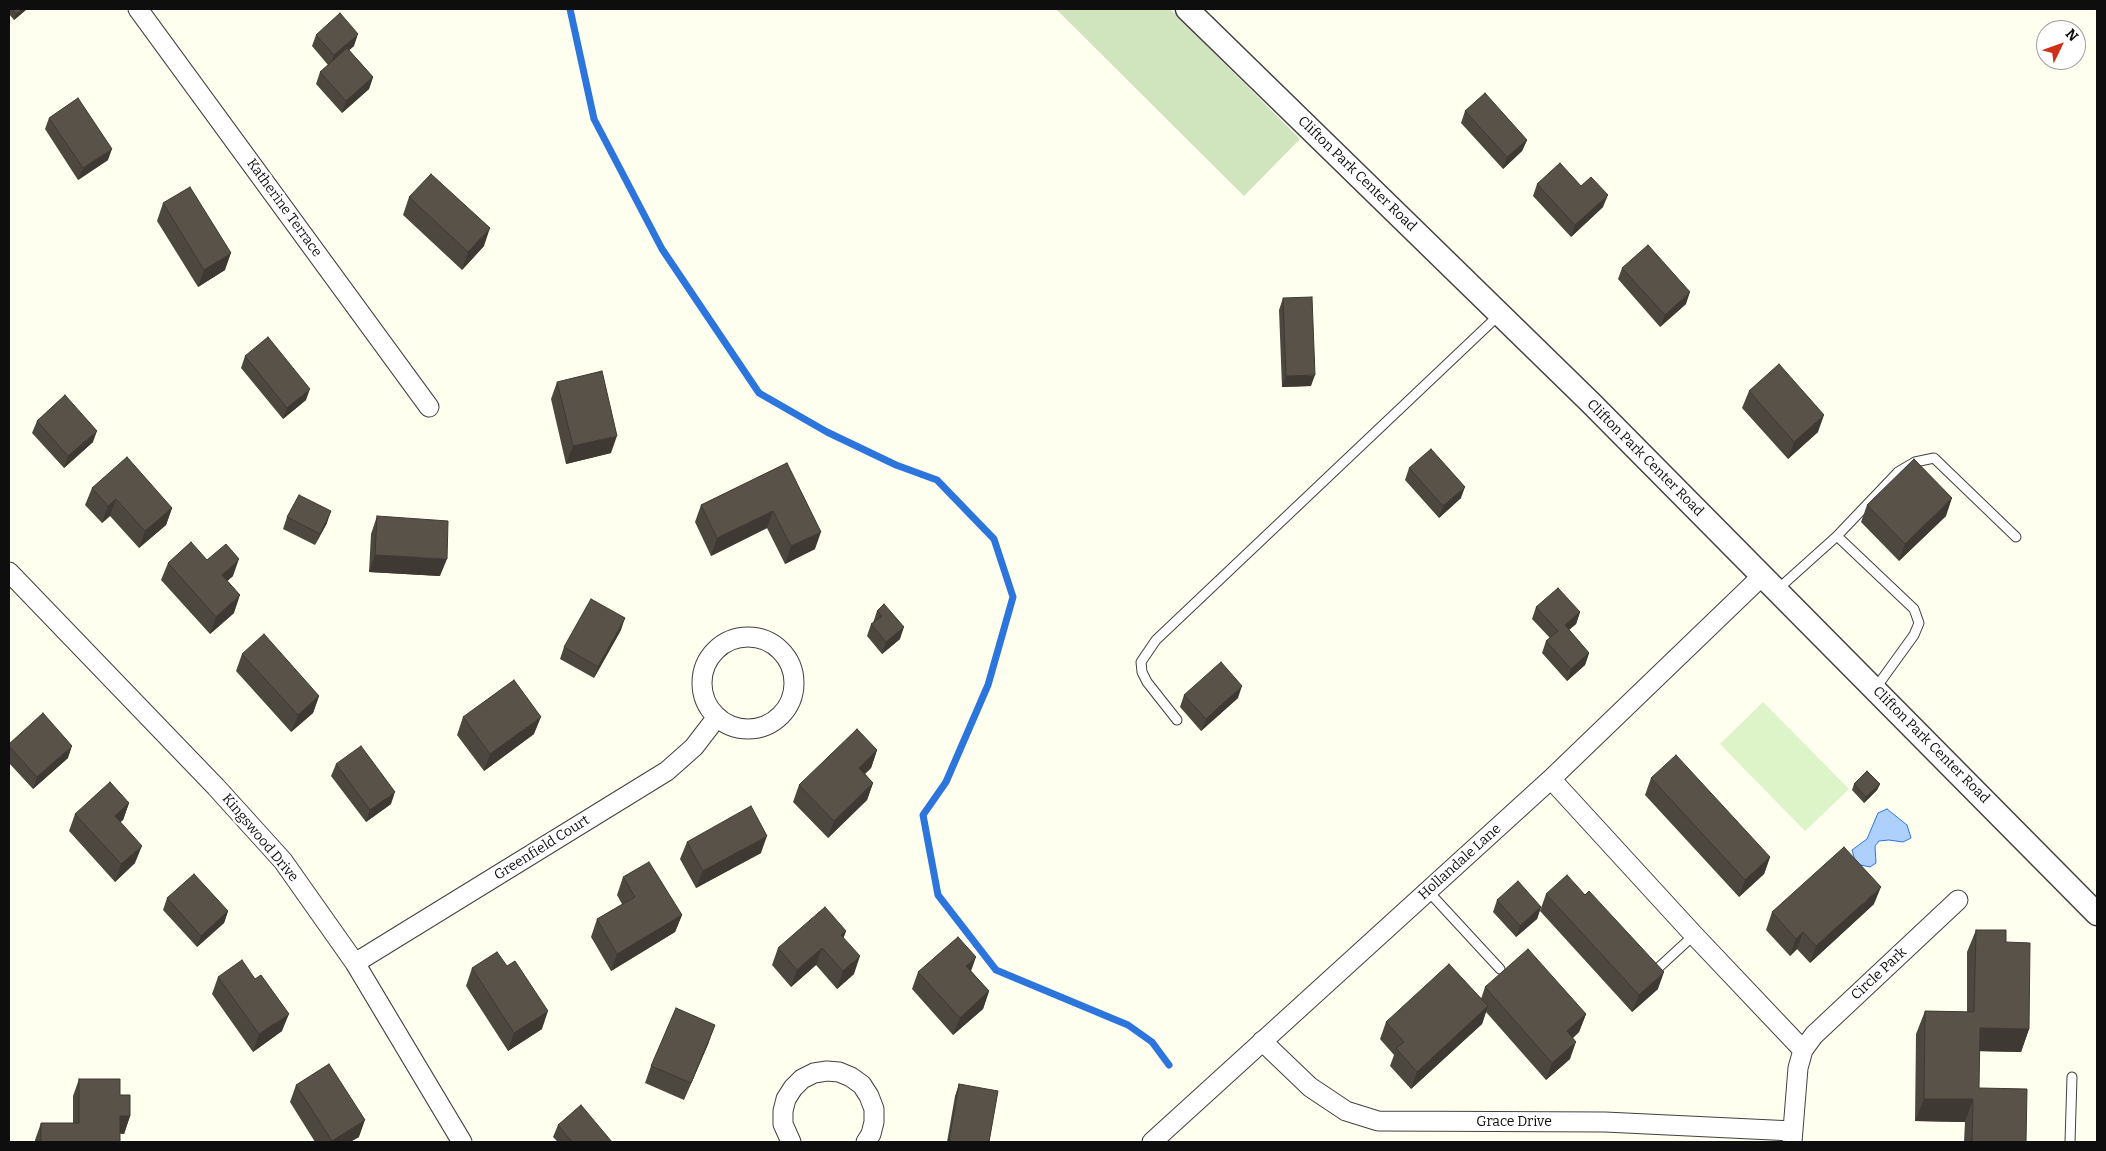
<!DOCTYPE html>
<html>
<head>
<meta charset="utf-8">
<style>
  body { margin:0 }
  #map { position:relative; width:2106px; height:1151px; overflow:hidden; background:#ffffef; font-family:Bitter,serif }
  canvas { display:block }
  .frame { position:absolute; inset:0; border:10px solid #0e0e0e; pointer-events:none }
  .north { position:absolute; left:2036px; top:20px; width:50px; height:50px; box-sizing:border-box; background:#fff; border:1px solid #9f9f9f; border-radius:50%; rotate:48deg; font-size:14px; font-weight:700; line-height:20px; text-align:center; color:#0e0e0e }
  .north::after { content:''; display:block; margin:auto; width:18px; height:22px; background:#ce3017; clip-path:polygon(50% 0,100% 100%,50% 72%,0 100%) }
</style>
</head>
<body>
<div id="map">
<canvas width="2106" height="1151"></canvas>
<div class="frame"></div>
<div class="north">N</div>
</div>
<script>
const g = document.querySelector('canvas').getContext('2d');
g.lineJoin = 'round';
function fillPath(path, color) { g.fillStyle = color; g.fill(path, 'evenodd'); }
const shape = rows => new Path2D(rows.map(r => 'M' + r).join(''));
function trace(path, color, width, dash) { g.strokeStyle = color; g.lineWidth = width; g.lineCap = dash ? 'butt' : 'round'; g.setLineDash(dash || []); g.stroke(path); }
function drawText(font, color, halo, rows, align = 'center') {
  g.font = font + ' Bitter,serif'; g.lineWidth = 5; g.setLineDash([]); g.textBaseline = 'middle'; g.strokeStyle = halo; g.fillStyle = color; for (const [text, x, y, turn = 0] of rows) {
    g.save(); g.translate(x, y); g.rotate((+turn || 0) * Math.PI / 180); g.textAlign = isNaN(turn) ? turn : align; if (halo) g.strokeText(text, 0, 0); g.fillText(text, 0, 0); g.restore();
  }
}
fillPath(shape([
  [1056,9,1170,9,1300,139,1244,196]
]), '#d0e4bd');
fillPath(shape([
  [1763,702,1849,789,1805,831,1720,744]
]), '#dcf4c7');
const water = shape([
  [1887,809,1907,825,1911,838,1903,842,1889,840,1879,841,1875,846,1876,863,1870,867,1856,864,1852,850,1867,839,1878,813,1887,809]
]);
fillPath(water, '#aed0fd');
trace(water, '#2c75dc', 1);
trace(shape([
  [570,9,594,119,662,249,759,393,827,432,896,465,937,480,994,539,1013,597,988,685,946,782,923,815,938,895,996,970,1128,1025,1152,1042,1169,1065]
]), '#2c75dc', 7);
const service = shape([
  [1837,536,1898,472,1915,462,1934,458,2016,537],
  [1778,589,1837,536,1914,609,1919,623,1914,635,1875,689],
  [1177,720,1147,682,1142,672,1141,662,1156,640,1500,314],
  [1428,891,1500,969],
  [1656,970,1694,935],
  [2070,1142,2072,1077]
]);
const minor = shape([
  [138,9,429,407],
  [9,572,216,787,283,861,355,963,462,1142],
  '702 683a46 46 0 1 1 92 0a46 46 0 1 1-92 0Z',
  [1551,779,1694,935,1803,1050,1798,1068,1792,1142],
  [355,963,667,771,694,747,717,717],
  [1262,1041,1310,1087,1346,1111,1378,1121,1605,1122,1793,1131],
  [1803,1050,1814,1035,1958,900],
  [791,1142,783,1124,783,1111,786,1099,793,1088,802,1079,814,1073,827,1071,839,1072,851,1077,862,1085,869,1096,874,1109,874,1122,871,1134,866,1142],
  [1152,1142,1551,779,1763,575]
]);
const tertiary = shape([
  [1187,9,1591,403,2097,914]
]);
trace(service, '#414141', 11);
trace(minor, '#414141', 21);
trace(tertiary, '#414141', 25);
trace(service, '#fff', 9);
trace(minor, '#fff', 19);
trace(tertiary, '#fff', 22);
fillPath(shape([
  [9,9,27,9,14,20,9,14],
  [316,35,354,46,349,50,373,77,369,89,342,113,316,84,320,72,328,65,312,46],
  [1465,111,1527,140,1522,151,1503,169,1461,123],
  [49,118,108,160,78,180,45,129],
  [1537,184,1581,186,1603,207,1571,237,1533,196],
  [409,197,484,246,462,270,403,215],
  [163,203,225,270,198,287,157,221],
  [1622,268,1686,304,1660,327,1618,279],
  [1283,298,1311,386,1282,387,1279,310],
  [245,356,306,400,283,419,241,368],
  [557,382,611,453,566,464,551,399],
  [1749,391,1818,432,1788,459,1742,408],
  [37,421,93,442,64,468,32,433],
  [787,463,815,549,785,564,767,528,711,556,695,522,701,505],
  [1409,468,1461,498,1439,518,1405,480],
  [92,488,172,508,166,525,139,548,110,516,102,523,85,505],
  [1867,505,1946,516,1899,561,1861,522],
  [377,516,440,576,369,572,371,534],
  [287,517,327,523,315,545,283,529],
  [207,560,233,576,227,581,234,613,210,634,161,580,168,563],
  [884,604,900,639,882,654,867,636,871,624,873,623,877,611],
  [1536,607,1580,612,1576,624,1569,630,1589,653,1585,665,1567,681,1542,653,1546,641,1550,638,1532,619],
  [621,630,594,678,560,659,564,647],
  [242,654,319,696,313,713,291,732,236,671],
  [1184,695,1238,698,1201,731,1180,707],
  [463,717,534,734,484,771,457,735],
  [9,744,68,758,33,789,9,763],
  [877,750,871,768,865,774,873,783,867,800,828,838,793,802,799,785],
  [336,764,391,804,366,822,331,776],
  [1651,778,1770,857,1764,874,1739,897,1645,795],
  [1854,784,1880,784,1877,790,1864,803,1852,790],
  [129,803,123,820,120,822,135,863,115,882,69,831,75,814],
  [687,842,761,853,696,888,680,859],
  [623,877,682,915,675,932,611,971,591,937,597,919,622,904,617,895],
  [1546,894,1658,989,1632,1012,1540,911],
  [167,898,228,911,224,923,197,947,163,910],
  [1497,900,1541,907,1537,919,1516,937,1493,912],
  [1874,904,1810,963,1797,949,1790,956,1766,930,1772,912],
  [1976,930,2006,942,2029,1029,2021,1052,1979,1051,1979,1088,2026,1142,1964,1142,1965,1122,1915,1121,1916,1034,1925,1011,1967,1012,1967,952],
  [846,931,843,938,854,974,837,989,816,965,791,987,772,965,778,948],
  [472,968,542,1029,508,1051,466,986],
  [971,971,989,991,983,1009,953,1035,912,989,918,972],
  [218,977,282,1031,253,1052,212,994],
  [1485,987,1586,1014,1579,1032,1573,1038,1570,1059,1546,1080,1486,1012,1482,1024,1411,1089,1390,1066,1394,1055,1380,1039,1386,1022,1481,999],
  [709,1042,684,1100,645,1083,651,1066],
  [79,1079,120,1095,130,1116,124,1134,120,1133,120,1142,35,1142,35,1140,41,1123,73,1123,73,1096],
  [959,1084,989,1142,947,1142,955,1096],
  [296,1085,359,1137,350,1142,315,1142,290,1102],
  [558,1125,612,1142,558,1142,553,1137]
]), '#4c473f');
fillPath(shape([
  [23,9,27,9,14,20,16,14],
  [358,34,354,46,330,67,334,55],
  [373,77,369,89,342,113,346,101],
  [1527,140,1522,151,1503,169,1507,157],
  [112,149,108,160,78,180,83,168],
  [1608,195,1603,207,1571,237,1575,225],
  [490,228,484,246,462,270,468,252],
  [231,253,225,270,198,287,204,270],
  [1690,292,1686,304,1660,327,1665,315],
  [1315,375,1311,386,1282,387,1286,376],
  [310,389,306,400,283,419,287,408],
  [1824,415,1818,432,1788,459,1794,442],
  [97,431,93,442,64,468,68,456],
  [617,436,611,453,566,464,573,446],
  [1465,487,1461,498,1439,518,1443,506],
  [1952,498,1946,516,1899,561,1905,544],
  [116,499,110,516,102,523,108,506],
  [172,508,166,525,139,548,145,531],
  [331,511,327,523,315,545,320,534],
  [773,511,767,528,711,556,717,538],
  [821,532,815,549,785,564,791,546],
  [375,555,447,559,440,576,369,572],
  [239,559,233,576,215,592,222,575],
  [240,595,234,613,210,634,216,617],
  [1580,612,1576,624,1560,637,1565,625],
  [625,618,621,630,594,678,598,667],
  [904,627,900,639,882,654,886,642],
  [1589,653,1585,665,1567,681,1571,669],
  [1242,686,1238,698,1201,731,1206,719],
  [319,696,313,713,291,732,298,715],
  [541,717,534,734,484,771,490,754],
  [72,746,68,758,33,789,37,777],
  [877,750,871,768,853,785,859,768],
  [873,783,867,800,828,838,834,821],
  [1880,784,1877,790,1864,803,1866,797],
  [395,792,391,804,366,822,370,810],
  [129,803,123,820,108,833,115,816],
  [767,836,761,853,696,888,703,871],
  [142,846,135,863,115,882,121,864],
  [1770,857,1764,874,1739,897,1745,880],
  [1881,887,1874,904,1810,963,1816,946],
  [1541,907,1537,919,1516,937,1520,926],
  [228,911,224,923,197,947,201,936],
  [682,915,675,932,611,971,617,954],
  [846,931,840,948,841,935],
  [1803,932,1797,949,1790,956,1796,939],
  [822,948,816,965,791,987,797,970],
  [860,956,854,974,837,989,843,971],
  [976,957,970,974,966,966],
  [1664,972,1658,989,1632,1012,1639,995],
  [989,991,983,1009,953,1035,960,1018],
  [1488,1006,1482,1024,1411,1089,1417,1072],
  [548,1011,542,1029,508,1051,514,1033],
  [289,1014,282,1031,253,1052,259,1034],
  [1586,1014,1579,1032,1561,1048,1567,1031],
  [715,1025,709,1042,684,1100,691,1083],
  [1980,1028,2029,1029,2021,1052,1972,1051],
  [1576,1042,1570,1059,1546,1080,1552,1063],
  [1924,1099,1973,1099,1965,1122,1915,1121],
  [120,1116,130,1116,124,1134,113,1133],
  [365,1120,359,1137,350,1142,331,1142,332,1141]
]), '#3e3933');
const building = shape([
  [12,9,23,9,16,14,12,9],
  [340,13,358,34,334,55,316,35,340,13],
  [347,48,373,77,346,101,320,72,347,48],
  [1485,93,1527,140,1507,157,1465,111,1485,93],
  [78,98,112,149,83,168,49,118,78,98],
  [1560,163,1581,186,1591,177,1608,195,1575,225,1537,184,1560,163],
  [431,174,490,228,468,252,409,197,431,174],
  [190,187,231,253,204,270,163,203,190,187],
  [1648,245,1690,292,1665,315,1622,268,1648,245],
  [1312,297,1315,375,1286,376,1283,298,1312,297],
  [268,337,310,389,287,408,245,356,268,337],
  [1779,364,1824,415,1794,442,1749,391,1779,364],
  [602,371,617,436,573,446,557,382,602,371],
  [65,395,97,431,68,456,37,421,65,395],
  [1431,449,1465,487,1443,506,1409,468,1431,449],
  [127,457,172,508,145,531,116,499,108,506,92,488,127,457],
  [1914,459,1952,498,1905,544,1867,505,1914,459],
  [787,463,821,532,791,546,773,511,717,538,701,505,787,463],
  [299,495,331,511,320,534,287,517,299,495],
  [377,516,448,521,447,559,375,555,377,516],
  [191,542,207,560,226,544,239,559,222,575,240,595,216,617,168,563,191,542],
  [1558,588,1580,612,1565,625,1589,653,1571,669,1546,641,1558,631,1536,607,1558,588],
  [591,599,625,618,598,667,564,647,591,599],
  [884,604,904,627,886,642,871,624,882,616,877,611,884,604],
  [264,634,319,696,298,715,242,654,264,634],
  [1221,662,1242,686,1206,719,1184,695,1221,662],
  [514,680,541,717,490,754,463,717,514,680],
  [43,713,72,746,37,777,9,746,9,744,43,713],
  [857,729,877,750,859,768,873,783,834,821,799,785,857,729],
  [361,746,395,792,370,810,336,764,361,746],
  [1676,755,1770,857,1745,880,1651,778,1676,755],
  [1867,771,1880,784,1866,797,1854,784,1867,771],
  [110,782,129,803,115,816,142,846,121,864,75,814,110,782],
  [751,806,767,836,703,871,687,842,751,806],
  [1844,847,1881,887,1816,946,1803,932,1796,939,1772,912,1844,847],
  [649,862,682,915,617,954,597,919,635,897,623,877,649,862],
  [194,874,228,911,201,936,167,898,194,874],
  [1567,875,1585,895,1589,891,1664,972,1639,995,1546,894,1567,875],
  [1518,881,1541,907,1520,926,1497,900,1518,881],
  [825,907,846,931,841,935,860,956,843,971,822,948,797,970,778,948,825,907],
  [1976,930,2006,930,2006,942,2030,943,2029,1029,1980,1028,1979,1088,2027,1089,2026,1142,1972,1142,1973,1099,1924,1099,1925,1011,1974,1012,1976,930],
  [958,937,976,957,966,966,989,991,960,1018,918,972,958,937],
  [1528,949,1586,1014,1567,1031,1576,1042,1552,1063,1485,987,1528,949],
  [497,952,507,966,515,961,548,1011,514,1033,472,968,497,952],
  [242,960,255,979,261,975,289,1014,259,1034,218,977,242,960],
  [1449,964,1488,1006,1417,1072,1396,1048,1404,1042,1386,1022,1449,964],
  [676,1008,715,1025,691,1083,651,1066,676,1008],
  [329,1064,365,1120,332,1141,296,1085,329,1064],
  [79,1079,120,1079,120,1095,130,1095,130,1116,120,1116,120,1142,41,1142,41,1123,79,1123,79,1079],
  [959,1084,998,1091,989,1142,956,1142,949,1141,959,1084],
  [581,1105,612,1142,572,1142,558,1125,581,1105]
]);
fillPath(building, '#585249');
trace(building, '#3e3933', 1);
drawText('14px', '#0e0e0e', '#fff', [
  ["Clifton Park Center Road",1357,174,44],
  ["Katherine Terrace",284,208,54],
  ["Clifton Park Center Road",1645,458,45],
  ["Clifton Park Center Road",1931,745,45],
  ["Kingswood Drive",260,838,50],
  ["Greenfield Court",542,848,-32],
  ["Hollandale Lane",1460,862,-42],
  ["Circle Park",1879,974,-43],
  ["Grace Drive",1514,1122]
]);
</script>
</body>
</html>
